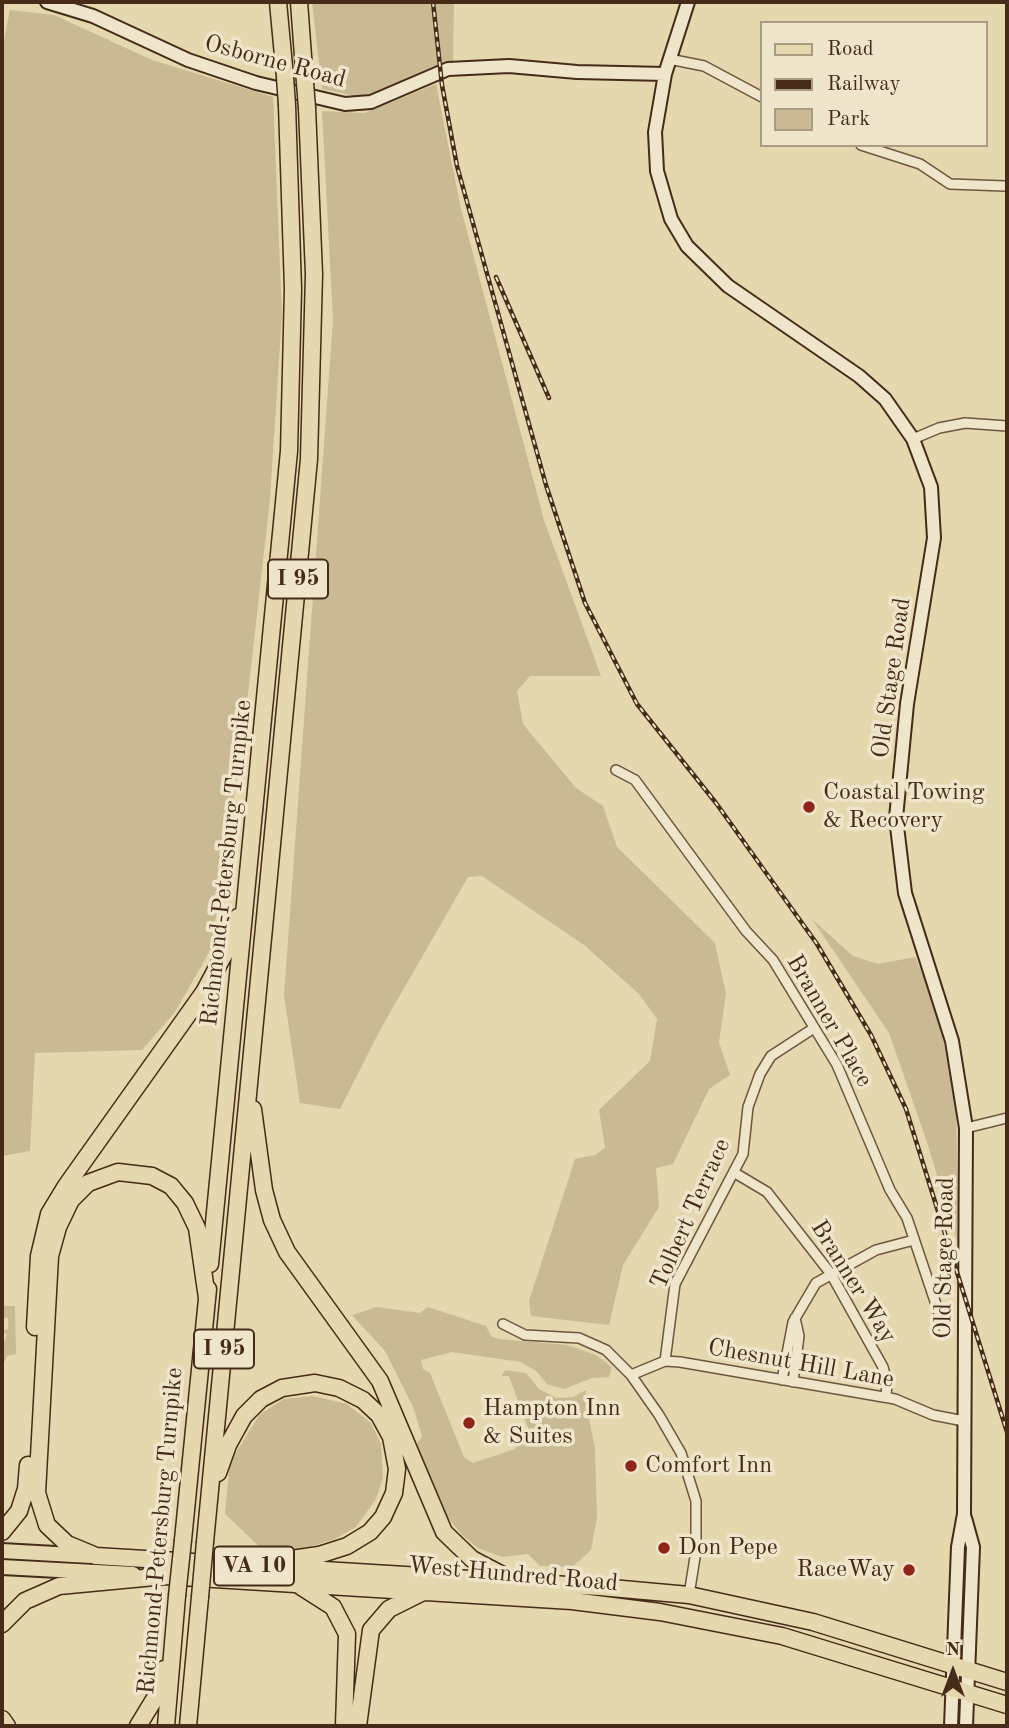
<!DOCTYPE html>
<html>
<head>
<meta charset="utf-8">
<style>
  body { margin:0 }
  #map { position:relative; width:1009px; height:1728px; overflow:hidden; background:#e5d7ae; font-family:"Old Standard TT",serif }
  canvas { display:block }
  .frame { position:absolute; inset:0; border:4px solid #462b18; pointer-events:none }
  .legend { position:absolute; left:760px; top:21px; width:228px; height:126px; box-sizing:border-box; background:#eee5ca; border:2px solid #ab9b83; margin:0; padding:9px 12px; list-style:none; font-size:21px; color:#462b18 }
  .legend li { display:flex; align-items:center; gap:14px; height:35px }
  .legend b { width:35px; border:2px solid #ab9b83 }
  .north { position:absolute; left:918px; top:1637px; width:70px; height:70px; -webkit-text-stroke:5px #eee5ca; paint-order:stroke; rotate:0deg; font-size:19px; font-weight:700; line-height:28px; text-align:center; color:#462b18 }
  .north::after { content:''; display:block; margin:auto; width:24px; height:32px; background:#462b18; clip-path:polygon(50% 0,100% 100%,50% 72%,0 100%) }
</style>
</head>
<body>
<div id="map">
<canvas width="1009" height="1728"></canvas>
<div class="frame"></div>
<ul class="legend">
<li><b style="height:9px;background:#e5d7ae"></b>Road</li>
<li><b style="height:9px;background:#462b18"></b>Railway</li>
<li><b style="height:19px;background:#caba94"></b>Park</li>
</ul>
<div class="north">N</div>
</div>
<script>
const g = document.querySelector('canvas').getContext('2d');
g.lineJoin = 'round';
function fillPath(path, color) { g.fillStyle = color; g.fill(path, 'evenodd'); }
const shape = rows => new Path2D(rows.map(r => 'M' + r).join(''));
function trace(path, color, width, dash) { g.strokeStyle = color; g.lineWidth = width; g.lineCap = dash ? 'butt' : 'round'; g.setLineDash(dash || []); g.stroke(path); }
function drawText(font, color, halo, rows, align = 'center') {
  g.font = font + ' "Old Standard TT",serif'; g.lineWidth = 7; g.setLineDash([]); g.textBaseline = 'middle'; g.strokeStyle = halo; g.fillStyle = color; for (const [text, x, y, turn = 0] of rows) {
    g.save(); g.translate(x, y); g.rotate((+turn || 0) * Math.PI / 180); g.textAlign = isNaN(turn) ? turn : align; if (halo) g.strokeText(text, 0, 0); g.fillText(text, 0, 0); g.restore();
  }
}
fillPath(shape([
  [312,2,454,2,453,62,376,93,355,96,322,89],
  [10,10,54,15,152,60,273,97,282,314,270,499,243,738,211,949,175,1012,142,1050,35,1053,30,1151,2,1156,2,49],
  [436,84,461,209,544,520,601,676,530,676,517,691,523,724,576,788,603,806,617,847,715,943,726,994,719,1042,730,1075,709,1089,673,1164,656,1168,659,1207,623,1265,609,1325,531,1316,529,1301,575,1159,595,1155,605,1148,599,1110,650,1061,657,1019,639,994,584,945,482,876,468,877,380,1030,340,1109,300,1103,284,995,333,320,322,111,364,113],
  [812,919,853,956,878,964,915,957,927,984,943,1039,956,1105,959,1248,927,1142,889,1033],
  [2,1306,15,1306,16,1354,7,1356,2,1368,2,1347,7,1335,2,1331,8,1329,8,1318,2,1317],
  [377,1307,420,1313,428,1307,486,1326,491,1336,499,1339,567,1345,596,1355,612,1367,609,1377,592,1378,564,1389,547,1384,536,1371,521,1362,452,1352,421,1360,423,1369,430,1373,464,1457,473,1463,515,1449,528,1428,509,1376,502,1376,505,1370,526,1373,539,1389,556,1398,573,1397,586,1390,586,1403,595,1449,597,1518,591,1550,572,1567,540,1566,528,1554,502,1557,478,1548,463,1536,444,1513,416,1445,422,1436,413,1407,385,1351,352,1315],
  [313,1396,347,1404,371,1423,381,1444,383,1478,376,1499,356,1527,335,1539,297,1551,265,1552,225,1514,230,1462,260,1414,284,1399]
]), '#caba94');
const street = shape([
  [669,59,704,66,762,97],
  [861,145,920,164,950,184,1005,186],
  [913,439,939,428,965,423,1007,426],
  [616,770,635,780,746,931,773,960,837,1065,890,1190,907,1218,945,1331],
  [966,1128,1007,1118],
  [735,1173,767,1192,831,1274,883,1367,887,1382,886,1397],
  [503,1324,525,1335,579,1338,606,1350,631,1375,659,1415,681,1453,696,1501,696,1551,689,1595],
  [665,1361,675,1284,743,1154,748,1107,760,1074,771,1056,814,1028],
  [631,1375,665,1361,680,1362,895,1399,933,1415,964,1421],
  [782,1380,793,1322,816,1283,876,1250,914,1240],
  [793,1382,799,1336,795,1318]
]);
const secondary = shape([
  [47,2,93,16,188,60,256,83,345,104,371,102,448,69,509,66,577,72,665,74],
  [688,2,665,74,655,132,657,171,671,219,687,246,728,286,859,376,885,399,913,439,931,487,934,538,907,704,896,818,905,893,952,1041,966,1128,964,1514,958,1547,951,1726],
  [965,1518,973,1547,966,1726]
]);
const primary = shape([
  [2,1551,91,1556],
  [2,1567,133,1574]
]);
const highway = shape([
  [278,2,285,77],
  [299,2,305,83],
  [253,1109,264,1190,272,1220,287,1252,380,1381,444,1532,472,1559,514,1581],
  [210,1264,289,451,293,289,287,105],
  [207,1298,197,1228,185,1203,171,1186,152,1176,118,1172,88,1183,71,1200,58,1227,50,1256,37,1493,47,1525,67,1544,96,1556,600,1587,689,1595,813,1622,1007,1682],
  [35,1327,39,1256,49,1214,66,1186,204,992,227,949,238,917],
  [218,1473,228,1445,244,1416,261,1399,282,1388,315,1383,339,1388,363,1400,379,1415,391,1437,397,1469,394,1493,383,1517,370,1532,347,1546,319,1555,285,1560],
  [2,1532,19,1511,26,1489,28,1465],
  [183,1540,208,1289],
  [205,1542,309,459,314,274,307,108],
  [300,1586,333,1607,347,1634,344,1726],
  [2,1624,25,1601,59,1586,165,1576,572,1601,660,1612,782,1636,1007,1705],
  [2,1719,7,1726],
  [138,1726,155,1698,164,1669],
  [166,1726,177,1596],
  [188,1726,200,1597],
  [358,1726,371,1630,389,1609,425,1591]
]);
trace(street, '#6e563e', 12);
trace(secondary, '#462b18', 16);
trace(primary, '#462b18', 18);
trace(highway, '#462b18', 19);
trace(street, '#eee5ca', 9);
trace(secondary, '#eee5ca', 12);
trace(primary, '#e5d7ae', 14);
trace(highway, '#e5d7ae', 16);
const rail = shape([
  [433,2,442,85,457,166,546,485,585,603,637,704,716,803,817,944,871,1035,906,1109,1007,1432],
  [496,277,549,398]
]);
trace(rail, '#462b18', 4.5);
trace(rail, '#eee5ca', 2, [5]);
const highwayBridge = shape([
  [285,77,287,105],
  [305,83,307,108],
  [177,1596,183,1540],
  [200,1597,205,1542]
]);
trace(highwayBridge, '#462b18', 19, []);
trace(highwayBridge, '#e5d7ae', 16);
for (const [x, y, r, color] of [
  [809,807,7,"#8f2418"],
  [469,1423,7,"#8f2418"],
  [631,1466,7,"#8f2418"],
  [664,1548,7,"#8f2418"],
  [909,1570,7,"#8f2418"]
]) { const dot = new Path2D(); dot.arc(x, y, r, 0, 2 * Math.PI); g.fillStyle = color; g.fill(dot); trace(dot, '#eee5ca', 2.5); }
for (const [x, y, w] of [
  [298,579,60],
  [224,1349,60],
  [254,1566,80]
]) { const box = new Path2D(); box.roundRect(x - w / 2, y - 19.5, w, 39, 5); g.fillStyle = '#eee5ca'; g.fill(box); trace(box, '#462b18', 2); }
drawText('bold 23px', '#462b18', null, [
  ["I 95",298,579],
  ["I 95",224,1349],
  ["VA 10",254,1566]
]);
drawText('24px', '#462b18', '#eee5ca', [
  ["Osborne Road",275,62,15],
  ["Old Stage Road",892,678,-82],
  ["Richmond-Petersburg Turnpike",227,863,-84],
  ["Branner Place",829,1021,60],
  ["Tolbert Terrace",691,1214,-66],
  ["Old Stage Road",945,1258,-89],
  ["Branner Way",853,1282,58],
  ["Chesnut Hill Lane",801,1364,10],
  ["Richmond-Petersburg Turnpike",161,1531,-85],
  ["West Hundred Road",513,1575,5]
]);
drawText('24px', '#462b18', '#eee5ca', [
  ["Coastal Towing",823,793],
  ["& Recovery",823,821],
  ["Hampton Inn",483,1409],
  ["& Suites",483,1437],
  ["Comfort Inn",645,1466],
  ["Don Pepe",678,1548],
  ["RaceWay",895,1570,"right"]
], 'left');
</script>
</body>
</html>
